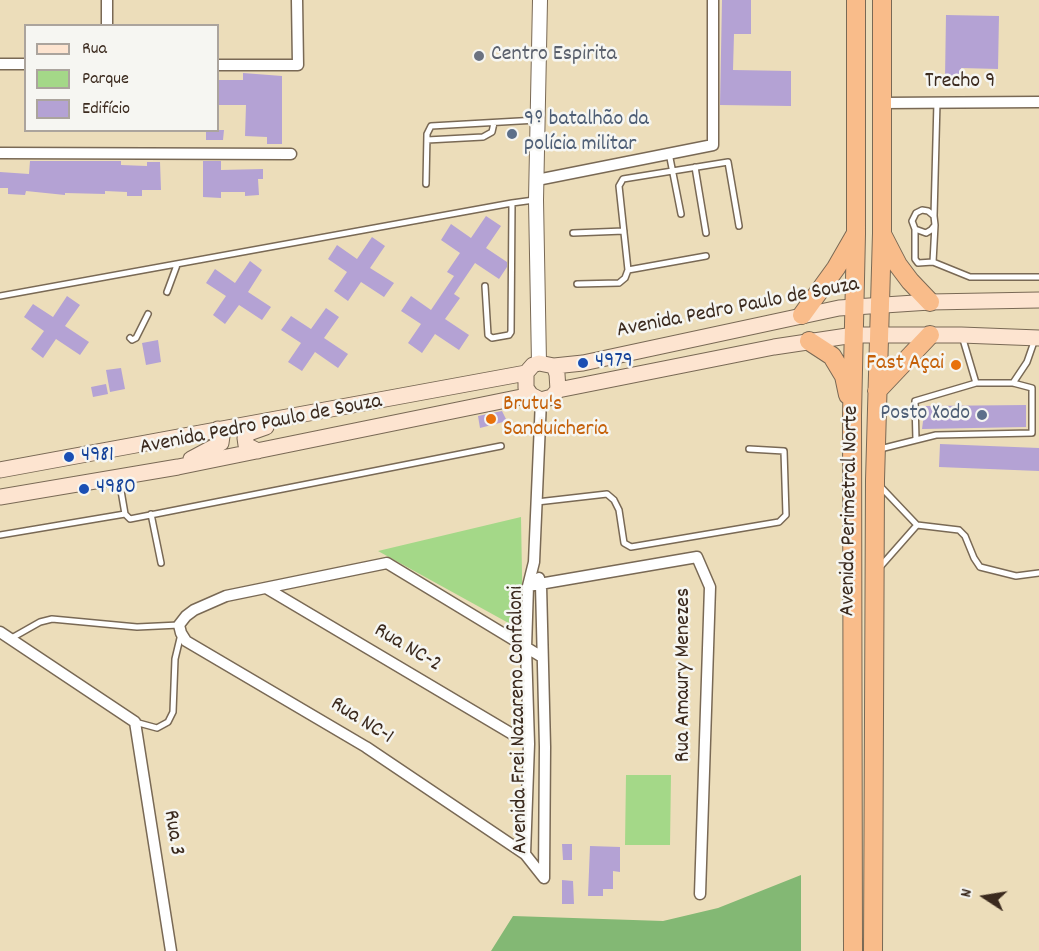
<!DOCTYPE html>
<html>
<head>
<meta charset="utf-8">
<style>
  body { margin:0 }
  #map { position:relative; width:1039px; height:951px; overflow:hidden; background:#ecddba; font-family:Dekko,sans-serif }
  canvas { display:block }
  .legend { position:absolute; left:24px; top:24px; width:195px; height:108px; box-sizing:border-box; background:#f6f6f2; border:2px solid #aba49d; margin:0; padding:8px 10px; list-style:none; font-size:18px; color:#3b2a1e }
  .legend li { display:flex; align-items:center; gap:12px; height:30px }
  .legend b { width:30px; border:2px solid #aba49d }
  .north { position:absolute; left:955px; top:867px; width:60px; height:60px; -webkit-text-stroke:4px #f6f6f2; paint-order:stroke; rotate:282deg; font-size:16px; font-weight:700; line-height:24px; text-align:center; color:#3b2a1e }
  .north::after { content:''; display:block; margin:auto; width:21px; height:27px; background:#3b2a1e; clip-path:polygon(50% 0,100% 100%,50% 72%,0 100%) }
</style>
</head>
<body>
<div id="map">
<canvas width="1039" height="951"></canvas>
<ul class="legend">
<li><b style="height:8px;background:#fde4d0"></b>Rua</li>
<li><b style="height:16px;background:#a4d888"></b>Parque</li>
<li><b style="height:16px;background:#b4a2d4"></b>Edifício</li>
</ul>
<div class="north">N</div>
</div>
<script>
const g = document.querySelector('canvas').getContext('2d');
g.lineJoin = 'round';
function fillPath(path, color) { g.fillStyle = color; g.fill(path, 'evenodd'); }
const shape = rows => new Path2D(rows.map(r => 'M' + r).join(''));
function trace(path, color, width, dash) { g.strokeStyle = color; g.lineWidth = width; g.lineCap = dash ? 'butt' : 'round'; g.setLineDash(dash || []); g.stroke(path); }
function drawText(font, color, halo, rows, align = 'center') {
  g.font = font + ' Dekko,sans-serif'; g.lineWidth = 5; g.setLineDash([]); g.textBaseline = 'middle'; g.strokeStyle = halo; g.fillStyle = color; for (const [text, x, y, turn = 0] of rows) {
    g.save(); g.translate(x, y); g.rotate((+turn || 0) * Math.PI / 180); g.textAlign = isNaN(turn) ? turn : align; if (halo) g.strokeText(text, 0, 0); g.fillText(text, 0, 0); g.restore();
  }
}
fillPath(shape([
  [521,517,523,631,378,551],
  [626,775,671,775,670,845,625,845]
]), '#a4d888');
fillPath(shape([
  [801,875,801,951,491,951,513,916,663,921,718,908]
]), '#83b874');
fillPath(shape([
  [722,0,751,0,751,34,734,34,733,70,791,71,791,106,720,105],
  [946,15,999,16,998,69,961,68,961,78,945,78],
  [243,73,282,76,282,144,267,144,267,137,245,136,246,105,218,105,218,80,243,80],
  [206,130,224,130,223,140,206,140],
  [30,161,121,161,121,165,147,166,147,162,160,162,161,190,142,190,142,196,127,196,127,192,105,191,105,194,65,193,65,195,26,191,25,195,8,194,8,188,0,188,0,172,29,174],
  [203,161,221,161,221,170,263,169,263,179,258,179,259,195,245,196,245,192,221,192,221,198,203,197],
  [486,216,501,226,486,248,507,262,507,267,499,279,475,263,454,294,460,298,445,319,469,335,459,350,435,334,422,353,408,343,421,324,401,311,411,296,431,310,454,276,447,272,460,253,441,240,451,224,471,238],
  [372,237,385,246,370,268,394,283,384,297,361,282,348,301,334,291,347,272,328,259,337,245,357,259],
  [250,261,262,270,248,292,271,307,262,320,239,305,225,324,213,315,226,296,206,283,215,269,235,283],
  [67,296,80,305,65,326,89,342,80,355,56,339,43,358,31,349,44,331,24,317,33,304,53,317],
  [326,308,339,317,324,338,348,354,338,368,315,352,302,371,288,362,301,343,281,330,291,316,311,329],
  [158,340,161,362,146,365,142,343],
  [121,368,125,389,110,392,106,370],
  [106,384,108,394,93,397,91,387],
  [1026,405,1026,427,922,429,925,406],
  [502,411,507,421,480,428,478,416],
  [940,444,1039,448,1039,471,939,467],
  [562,844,572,844,572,860,563,860],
  [590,846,620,847,620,872,613,871,613,889,603,889,603,896,588,896],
  [562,880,573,881,574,904,562,904]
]), '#b4a2d4');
const service = shape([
  [427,140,483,137,492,132,494,123],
  [669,153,681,214],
  [695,167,706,233],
  [426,184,427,134,431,126,537,120],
  [512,203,534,200],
  [934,216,937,102],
  [915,229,926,233,931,230,935,225,934,216,928,211,922,210,916,213,912,221,915,229,915,259,918,263,933,262,935,225],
  [573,233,624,231],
  [706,256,628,270,619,186,623,179,728,162,739,226],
  [933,262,970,277,1039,277],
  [577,284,619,283,625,278,628,270],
  [167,292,177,265],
  [0,296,512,203,511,332,509,335,492,338,488,335,485,286],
  [130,338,132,340,136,338,148,314],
  [1013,383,1027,362,1035,339],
  [916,440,936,435,1032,433,1032,388,1013,383,976,383,962,336],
  [880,449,916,440,915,401,976,383],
  [119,479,125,514,130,519,501,446],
  [880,486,917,525,959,530,965,536,974,558,980,567,1016,576,1039,573],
  [537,502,607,494,614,500,619,510,624,543,631,547,779,522,786,515,784,451,749,449],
  [151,514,161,563],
  [0,535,125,514],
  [880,567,917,525],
  [10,639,40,622,52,619,137,627,179,625],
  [135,722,157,728,168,722,173,712,175,659,181,634]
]);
const minor = shape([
  [107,0,107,26],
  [0,64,26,64],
  [218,65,298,65,297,0],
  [882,103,1039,102],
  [0,153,291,154],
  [537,180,713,145,713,0],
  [539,578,541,585,545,747,544,878],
  [528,586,697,557,710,587,700,894],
  [266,588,529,744],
  [0,632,135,722,171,951],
  [542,657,387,563,226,596,194,610,186,616,179,625,181,633,186,641,366,747,525,854,544,878],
  [525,854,529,744,526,648,528,586,534,562,541,400]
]);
const tertiary = shape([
  [539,363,536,200,540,0]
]);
const secondary = shape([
  [554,366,557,374,558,390,552,397,541,400,531,395,526,388,526,373,533,365,539,363,554,366,583,363,839,308,930,302,1039,300],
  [558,390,774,347,854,335,961,335,1039,338],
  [258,451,246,445,245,438,249,433,266,427],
  [191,459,221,443,222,436,218,429],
  [0,470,526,373],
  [0,497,178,467,531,395]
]);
const trunk = shape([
  [883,236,898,265,910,281,930,302],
  [802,315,836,268,855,235],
  [809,341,832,356,844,376,848,395],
  [877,391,930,335],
  [853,951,852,415,856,234,856,0],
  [873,951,875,480,882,233,882,0]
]);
trace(service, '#796955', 8);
trace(minor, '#796955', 13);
trace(tertiary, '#796955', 16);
trace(secondary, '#796955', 17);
trace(trunk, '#796955', 20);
trace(service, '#fff', 5);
trace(minor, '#fff', 10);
trace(tertiary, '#fff', 14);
trace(secondary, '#fde4d0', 15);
trace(trunk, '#f9bc8a', 18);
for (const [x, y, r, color] of [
  [479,56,6,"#6b7280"],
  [512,134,6,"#5c6f8a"],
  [583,363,6,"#1a4fb4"],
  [956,365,6,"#e8710a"],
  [982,415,6,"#5c6f8a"],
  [491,419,6,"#e8710a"],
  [69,457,6,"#1a4fb4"],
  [84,489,6,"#1a4fb4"]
]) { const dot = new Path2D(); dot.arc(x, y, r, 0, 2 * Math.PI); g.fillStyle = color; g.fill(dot); trace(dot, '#f6f6f2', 2); }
drawText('22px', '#5b616d', '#f6f6f2', [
  ["Centro Espirita",491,56]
], 'left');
drawText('22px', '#3b2a1e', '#f6f6f2', [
  ["Trecho 9",960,83],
  ["Avenida Pedro Paulo de Souza",738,309,-11],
  ["Avenida Pedro Paulo de Souza",261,426,-11],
  ["Avenida Perimetral Norte",851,511,-89],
  ["Rua NC-2",407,649,31],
  ["Rua Amaury Menezes",685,675,-90],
  ["Avenida Frei Nazareno Confaloni",520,720,-91],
  ["Rua NC-1",361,722,32],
  ["Rua 3",172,833,81]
]);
drawText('22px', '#4e5e75', '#f6f6f2', [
  ["9º batalhão da",524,121],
  ["polícia militar",524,146],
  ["Posto Xodo",970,415,"right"]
], 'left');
drawText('22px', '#164399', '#f6f6f2', [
  ["4979",595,363],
  ["4981",81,457],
  ["4980",96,489]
], 'left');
drawText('22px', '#c56008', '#f6f6f2', [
  ["Fast Açai",944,365],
  ["Brutu's",503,406,"left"],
  ["Sanduicheria",503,431,"left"]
], 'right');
</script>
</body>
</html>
